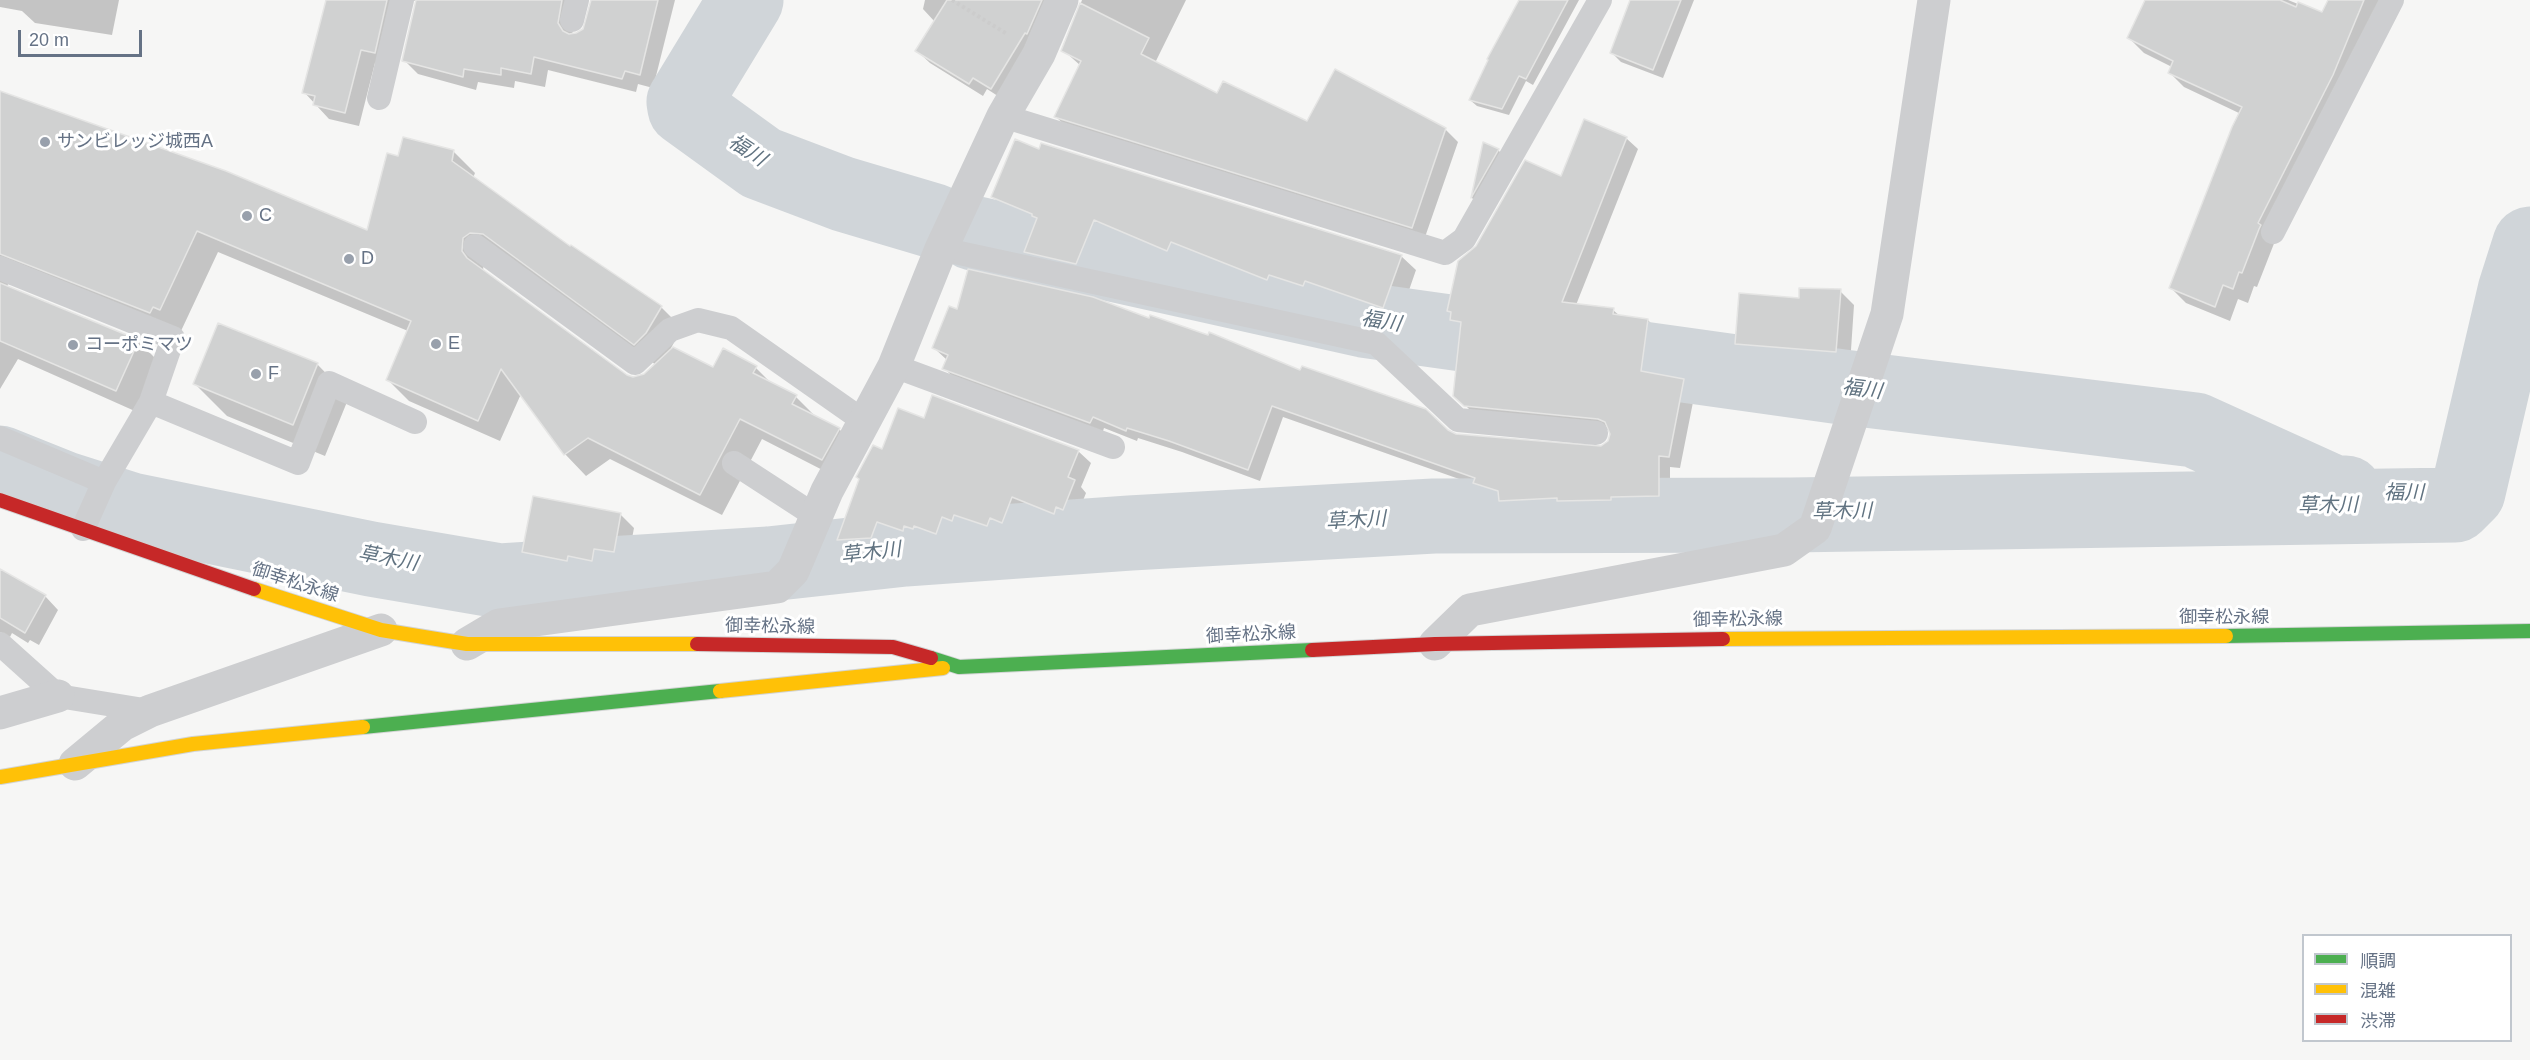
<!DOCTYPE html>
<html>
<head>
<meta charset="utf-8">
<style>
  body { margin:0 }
  #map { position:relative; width:2530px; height:1060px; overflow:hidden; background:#f6f6f5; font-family:Arial,"Noto Sans JP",sans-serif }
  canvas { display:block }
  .legend { position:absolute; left:2302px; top:934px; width:210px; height:108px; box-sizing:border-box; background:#fff; border:2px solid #c1c7ce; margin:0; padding:8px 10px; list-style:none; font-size:18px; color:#657285 }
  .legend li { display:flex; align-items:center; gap:12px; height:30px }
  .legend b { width:30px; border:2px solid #c1c7ce }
  .scale { position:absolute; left:18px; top:30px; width:124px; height:27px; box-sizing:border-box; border:3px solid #657285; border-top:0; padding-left:8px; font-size:18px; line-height:21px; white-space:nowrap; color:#657285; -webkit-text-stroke:4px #fff; paint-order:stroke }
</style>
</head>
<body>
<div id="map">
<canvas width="2530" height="1060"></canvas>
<ul class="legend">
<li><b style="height:8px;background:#4caf50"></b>順調</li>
<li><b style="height:8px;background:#ffc107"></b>混雑</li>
<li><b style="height:8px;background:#c62828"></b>渋滞</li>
</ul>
<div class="scale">20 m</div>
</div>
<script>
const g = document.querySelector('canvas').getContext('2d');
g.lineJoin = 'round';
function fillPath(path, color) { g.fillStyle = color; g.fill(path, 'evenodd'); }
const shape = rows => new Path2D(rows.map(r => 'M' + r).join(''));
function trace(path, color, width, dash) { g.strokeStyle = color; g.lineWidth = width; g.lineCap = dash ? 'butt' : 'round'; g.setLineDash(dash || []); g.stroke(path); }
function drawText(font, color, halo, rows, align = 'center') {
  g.font = font + ' Arial,"Noto Sans JP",sans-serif'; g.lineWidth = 6; g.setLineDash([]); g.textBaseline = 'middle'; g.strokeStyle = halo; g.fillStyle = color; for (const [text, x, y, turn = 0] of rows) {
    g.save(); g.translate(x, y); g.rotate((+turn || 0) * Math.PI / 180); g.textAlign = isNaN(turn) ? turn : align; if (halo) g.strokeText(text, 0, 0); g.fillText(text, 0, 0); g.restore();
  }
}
fillPath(shape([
  [0,0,119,0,112,35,35,23,22,11,0,7],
  [328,0,587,0,577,10,572,35,584,30,591,0,675,0,653,88,638,84,636,92,548,70,545,87,515,81,514,88,478,82,476,90,418,74,404,60,417,0,406,3,388,66,375,63,359,126,329,119,304,92],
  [925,0,1062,0,1004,100,987,89,983,96,930,63,917,51,935,22,923,9],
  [1082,0,1186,0,1155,63,1218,95,1308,123,1335,71,1446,130,1458,142,1424,240,1069,129,1056,117,1081,66,1063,50],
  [1520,0,1579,0,1533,85,1526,81,1509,115,1477,106,1470,100],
  [1632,0,1694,0,1663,78,1621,62,1611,52],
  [2147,0,2288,0,2323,14,2329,0,2389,0,2275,241,2257,287,2254,286,2248,303,2238,299,2230,321,2186,303,2171,288,2241,114,2184,87,2169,72,2172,67,2144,53,2129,38],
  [0,99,368,232,399,158,453,151,475,173,473,178,570,248,661,307,682,328,671,348,714,369,756,368,773,385,796,397,818,419,839,429,860,450,844,481,762,439,722,515,610,459,586,476,565,454,521,394,500,441,409,401,388,380,408,331,218,252,181,331,8,284,7,288,138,341,159,362,137,412,18,359,0,389],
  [506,255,656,365,645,375,633,379,626,376,483,271,484,260],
  [1626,138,1638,149,1576,305,1613,310,1620,316,1648,320,1659,332,1653,375,1683,381,1695,392,1680,468,1670,467,1670,507,1621,508,1622,511,1570,512,1567,509,1512,512,1500,498,1487,494,1479,486,1283,417,1260,481,1182,452,1138,438,1137,441,1104,428,1102,434,956,380,944,368,947,360,934,348,1447,432,1456,435,1603,447,1609,441,1610,430,1477,417,1455,395,1462,330,1451,320,1452,314,1449,311,1562,178],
  [1484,144,1498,150,1512,164,1485,210,1472,198],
  [1039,151,1401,256,1416,270,1398,322,1320,294,1318,300,1284,288,1282,294,1185,256,1182,265,1108,234,1091,277,1040,266,1026,252,1037,223,1007,211,993,197],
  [1840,291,1854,305,1850,365,1750,357,1736,343,1800,299],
  [317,364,349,397,325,456,227,416,195,384],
  [924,420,1078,451,1091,463,1081,487,1086,493,1075,521,1069,518,1066,525,1024,508,1014,534,1003,529,999,538,966,526,964,532,954,528,948,545,927,538,926,541,917,537,915,542,889,533,883,550,851,552,838,540,860,480,883,451],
  [620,514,634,528,627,565,607,562,605,574,582,570,581,574,537,566,523,552],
  [0,572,45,596,58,610,39,645,30,640,28,643,12,633,10,637,0,632]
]), '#0003');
trace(shape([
  [746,0,684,102,685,108,761,163,843,194,934,221],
  [973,233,1363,320,1842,387,2195,430,2334,493,2346,493],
  [0,463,65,489,131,510,371,559,500,581,769,564,905,549,1130,533,1434,516,1791,515,2455,505,2468,492,2515,291,2530,244]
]), '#d0d5d9', 75);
const building = shape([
  [326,0,387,0,375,53,361,50,345,113,313,105,315,96,302,93,326,0],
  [416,0,562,0,558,23,563,31,569,34,576,33,583,29,591,0,658,0,640,75,625,71,622,79,534,57,531,74,501,68,501,75,464,69,463,77,402,61,416,0],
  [947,0,1042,0,1027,34,1025,33,991,89,973,78,969,84,915,51,947,0],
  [1519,0,1568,0,1526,79,1519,76,1502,109,1469,100,1488,60,1487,59,1519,0],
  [1630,0,1681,0,1653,70,1610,53,1630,0],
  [2145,0,2280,0,2296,7,2298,2,2322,12,2328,0,2364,0,2333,75,2258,223,2261,225,2259,229,2242,273,2239,272,2233,289,2223,285,2215,307,2169,288,2232,127,2242,107,2168,73,2173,61,2127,38,2145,0],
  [1080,3,1149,38,1141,54,1217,93,1223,81,1307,121,1335,69,1446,128,1412,228,1054,117,1081,61,1061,51,1080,3],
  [0,91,226,171,367,230,387,153,398,156,403,137,454,150,452,161,570,246,571,245,662,306,646,333,634,345,483,234,470,233,463,238,462,251,467,258,627,375,633,377,644,374,673,347,713,367,723,348,757,366,753,373,797,395,792,404,840,428,822,460,740,419,700,495,588,438,564,455,501,369,478,421,386,380,411,321,197,231,160,310,153,307,150,313,0,254,0,91],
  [1584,119,1627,137,1562,302,1614,308,1613,314,1648,319,1641,371,1684,379,1669,457,1659,456,1659,496,1611,497,1611,500,1557,501,1557,498,1499,501,1498,491,1473,483,1475,478,1272,406,1248,470,1169,441,1127,428,1126,431,1093,417,1090,423,942,369,948,355,932,348,949,306,957,309,968,269,1093,297,1149,318,1150,315,1208,335,1209,332,1300,370,1302,366,1426,409,1448,430,1456,434,1601,446,1608,441,1610,434,1605,422,1598,419,1464,406,1453,396,1461,322,1450,320,1451,312,1447,311,1458,261,1476,246,1525,160,1561,176,1584,119],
  [1015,139,1039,149,1041,143,1402,255,1383,308,1305,281,1303,286,1269,275,1267,280,1171,242,1167,251,1094,220,1076,264,1024,252,1037,218,1032,216,1032,214,991,197,1015,139],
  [1483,142,1499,149,1471,198,1483,142],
  [0,283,139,340,116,391,0,341,0,283],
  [1799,288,1841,289,1836,352,1735,344,1739,293,1799,298,1799,288],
  [218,323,318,363,293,425,193,384,218,323],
  [932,395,1079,450,1068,477,1075,480,1063,510,1056,507,1054,514,1012,497,1002,523,990,518,987,526,954,515,952,521,942,517,936,534,914,526,913,529,904,526,903,531,877,522,871,538,837,540,859,479,856,477,873,445,882,449,898,408,924,418,932,395],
  [533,496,621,513,614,552,594,549,592,561,568,556,567,561,522,552,533,496],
  [0,569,46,595,25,633,0,618,0,569]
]);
fillPath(building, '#d0d1d1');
trace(building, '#e5e5e4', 1.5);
const fast = shape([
  [2226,636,2530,631],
  [931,658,959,667,1312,650],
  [363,727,720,691]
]);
const slow = shape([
  [254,589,381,630,467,644,697,644],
  [1723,639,2226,636],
  [720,691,943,668],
  [0,777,193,744,363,727]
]);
const jam = shape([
  [0,500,254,589],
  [697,644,893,647,931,658],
  [1312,650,1435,644,1723,639]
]);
trace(fast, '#d2d4d4', 16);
trace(slow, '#d2d4d4', 16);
trace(jam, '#d2d4d4', 16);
trace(shape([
  [952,0,1007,34]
]), '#ccc', 4, [3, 3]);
trace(shape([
  [572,20,577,0],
  [379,98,402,0],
  [1003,116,1445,253,1464,239,1600,0],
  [2273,232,2392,0],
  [475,246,635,363,670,330,698,320,731,328,865,422],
  [941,249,1376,343,1458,420,1596,433],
  [0,268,173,338,151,402,104,482,83,529],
  [894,366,1113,447],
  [151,402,298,463,329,383,415,422],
  [0,438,104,482],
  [734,463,817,517],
  [0,644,58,696,150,711]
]), '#cdced0', 24);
trace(shape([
  [467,644,499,625,777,587,793,571,827,491,894,366,941,249,1003,116,1039,54,1062,0],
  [1435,644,1470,610,1784,550,1815,528,1887,314,1934,0],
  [0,713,58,696],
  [75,764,122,725,150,711,381,630]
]), '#cdced0', 33);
trace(fast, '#4caf50', 14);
trace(slow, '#ffc107', 14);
trace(jam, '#c62828', 14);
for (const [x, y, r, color] of [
  [45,142,6,"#98a0ac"],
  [247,216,6,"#98a0ac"],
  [349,259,6,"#98a0ac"],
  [436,344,6,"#98a0ac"],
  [73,345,6,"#98a0ac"],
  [256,374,6,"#98a0ac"]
]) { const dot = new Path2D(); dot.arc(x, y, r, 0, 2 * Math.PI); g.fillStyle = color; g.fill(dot); trace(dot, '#fff', 2); }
drawText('18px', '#657285', '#fff', [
  ["サンビレッジ城西A",57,142],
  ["C",259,216],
  ["D",361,259],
  ["E",448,344],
  ["コーポミマツ",85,345],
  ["F",268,374]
], 'left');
drawText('18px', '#657285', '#fff', [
  ["御幸松永線",295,583,18],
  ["御幸松永線",2224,618],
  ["御幸松永線",1738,620,-1],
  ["御幸松永線",770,627,1],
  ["御幸松永線",1251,635,-3]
]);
drawText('italic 20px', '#617381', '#fff', [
  ["福川",747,151,33],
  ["福川",1381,322,9],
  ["福川",1862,390,7],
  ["福川",2404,493],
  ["草木川",2328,506,-1],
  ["草木川",1842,512,-1],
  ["草木川",1356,521,-3],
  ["草木川",871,553,-6],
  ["草木川",388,559,11]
]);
</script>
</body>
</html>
